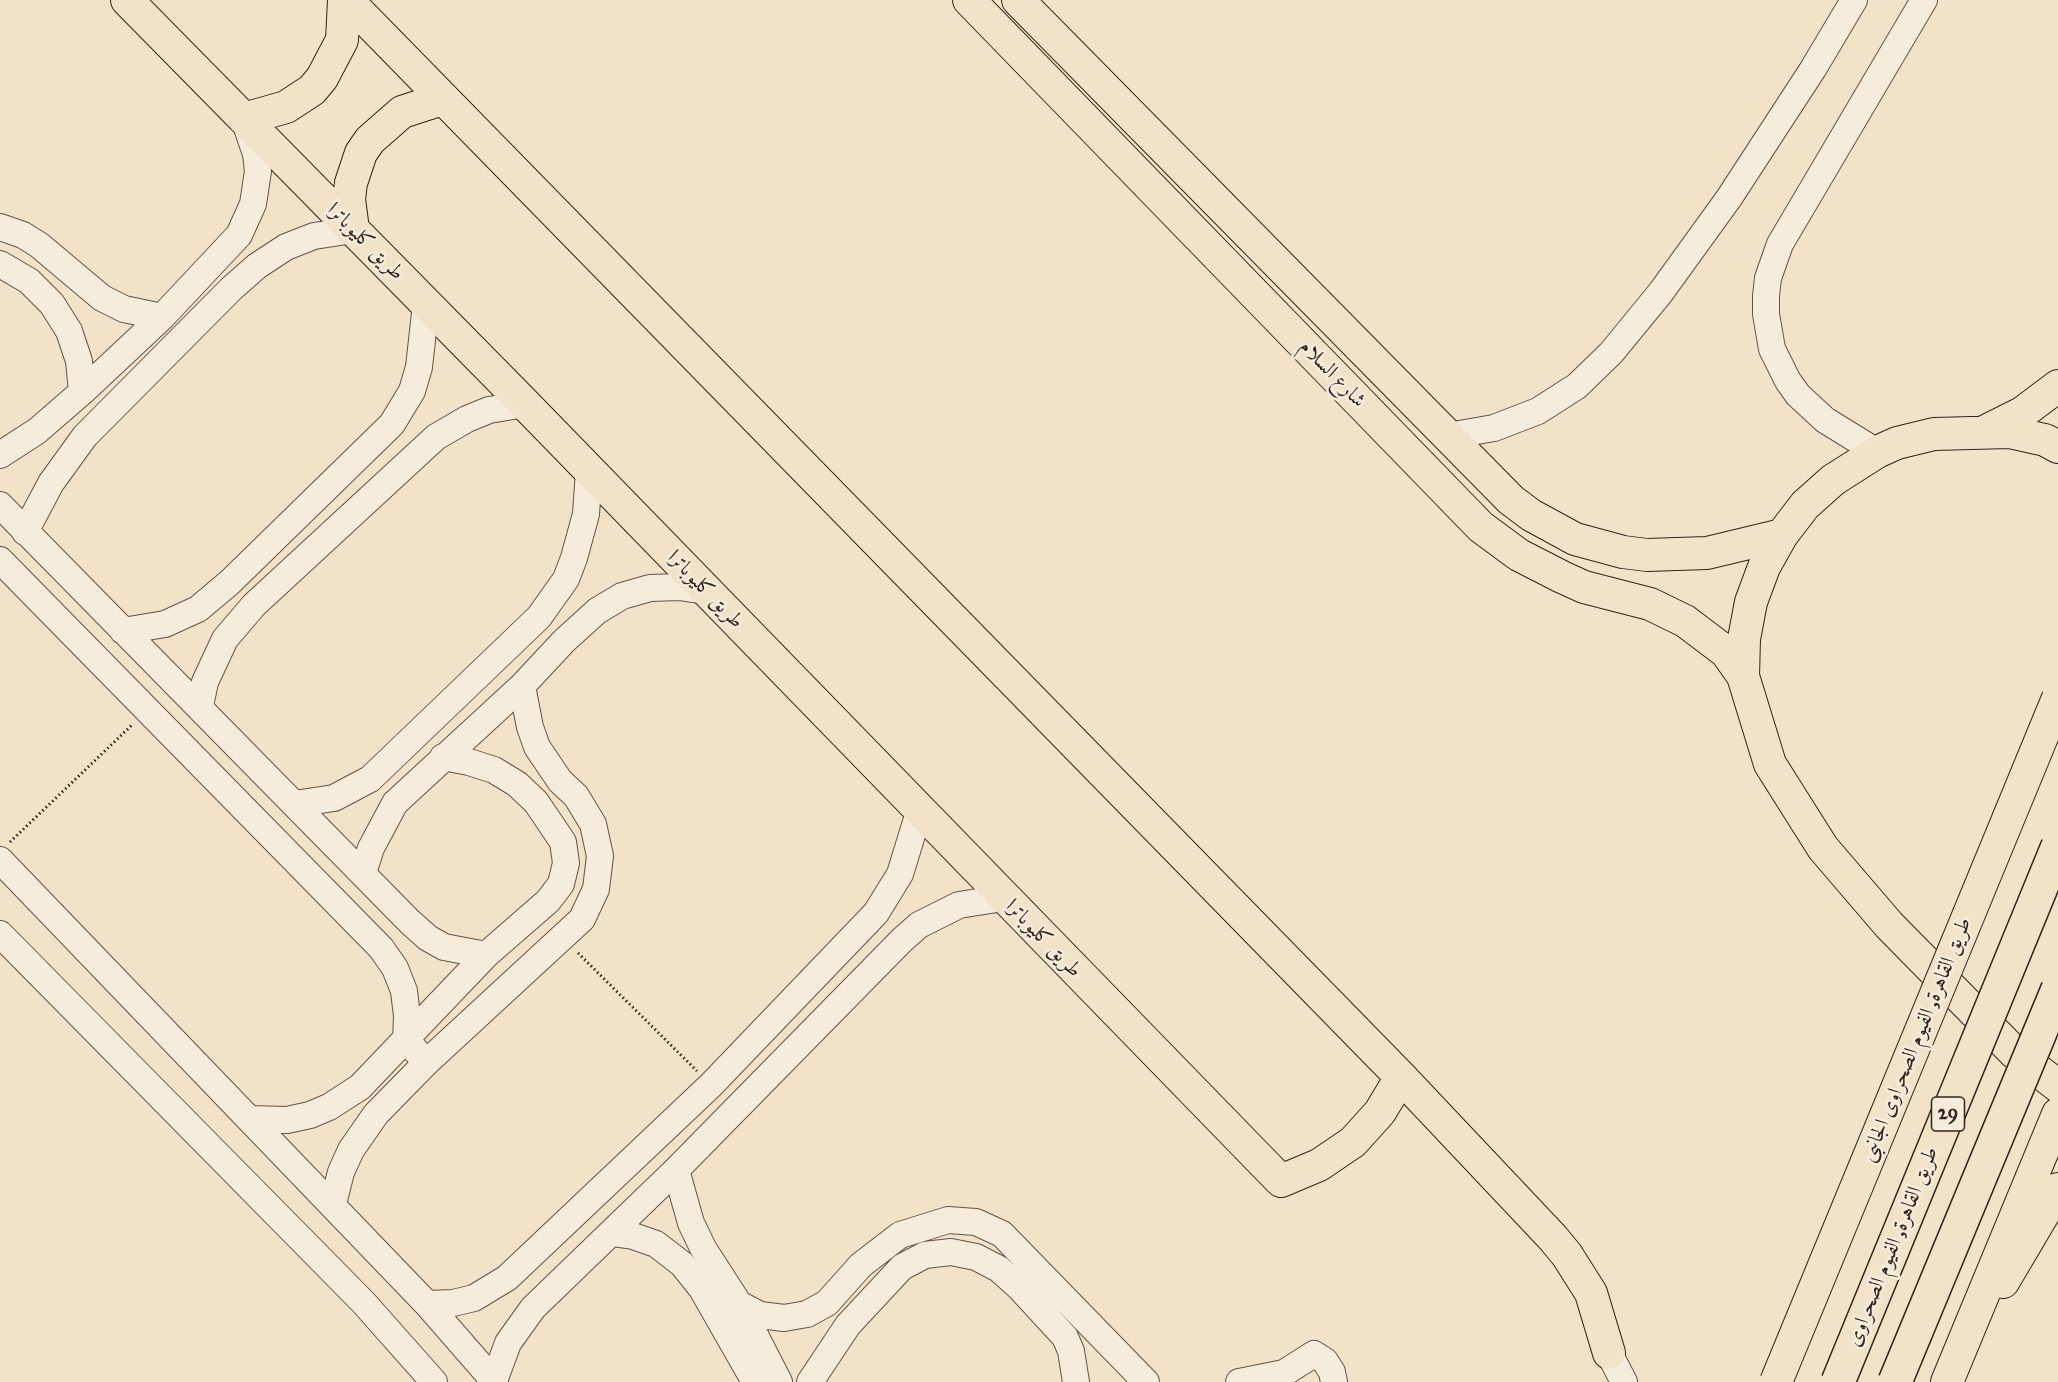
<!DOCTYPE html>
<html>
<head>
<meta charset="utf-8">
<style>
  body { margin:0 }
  canvas { display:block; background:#f1e2c8 }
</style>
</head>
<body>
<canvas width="2058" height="1382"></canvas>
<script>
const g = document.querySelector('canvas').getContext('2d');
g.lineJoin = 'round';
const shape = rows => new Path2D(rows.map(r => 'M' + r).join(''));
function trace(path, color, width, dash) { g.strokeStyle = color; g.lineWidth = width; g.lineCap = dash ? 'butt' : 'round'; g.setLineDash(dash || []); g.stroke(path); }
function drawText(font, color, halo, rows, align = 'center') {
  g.font = font + ' "IM FELL Great Primer",Amiri,serif'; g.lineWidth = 5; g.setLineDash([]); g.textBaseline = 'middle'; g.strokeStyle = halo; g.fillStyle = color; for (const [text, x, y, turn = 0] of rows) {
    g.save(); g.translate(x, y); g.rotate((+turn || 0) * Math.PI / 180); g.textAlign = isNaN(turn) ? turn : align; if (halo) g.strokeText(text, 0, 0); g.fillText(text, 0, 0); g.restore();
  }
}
const minor = shape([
  [0,227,23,235,39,245,102,298,124,309,162,317],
  [0,264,29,281,52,304,69,331,79,361,82,392],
  [1448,436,1494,428,1538,411,1577,386,1611,353,1661,292,1729,198,1813,69,1854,0],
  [1877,452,1825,420,1798,395,1788,381,1772,349,1766,314,1766,296,1768,278,1780,244,1924,0],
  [0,455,37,431,82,392,162,317,239,235,253,204,258,171,256,154,244,119],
  [0,505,410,922,428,938,444,947,486,955],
  [25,532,51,483,85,436,232,288,257,266,286,247,314,236,353,230],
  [0,560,381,948,395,968,404,991,407,1016,406,1041,427,1062],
  [123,631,165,624,198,609,229,583,392,424,412,391,419,367,426,304],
  [200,706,205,682,225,639,254,605,436,437,467,419,489,410,525,404],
  [294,804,334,798,370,779,539,617,566,579,574,558,586,514,589,471],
  [0,860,427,1304,495,1382],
  [363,873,371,848,395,803,522,686,564,641,597,611,622,596,650,588,679,587,706,591],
  [0,934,363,1302,434,1382],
  [249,1119,287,1120,310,1115,329,1107,360,1087,486,955,548,901,561,884,566,863,563,842,536,802,517,784,494,770,469,762,443,757],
  [676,1170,691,1223,703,1248,739,1304,779,1382],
  [333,1204,341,1172,351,1150,376,1114,427,1062,582,919,596,889,600,856,593,824,576,796,560,781,537,747,530,727,522,686],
  [612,1233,633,1236,656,1244,682,1264,702,1289,755,1382],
  [427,1304,453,1303,474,1298,507,1278,711,1085,876,913,900,874,920,809],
  [739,1304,760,1315,784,1318,807,1314,827,1303,861,1265,900,1235,948,1220,976,1222,1002,1234,1146,1382],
  [1609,1353,1624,1382],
  [494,1381,508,1343,533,1308,676,1170,902,940,919,925,959,905,1003,898],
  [810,1382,848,1325,902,1267,925,1255,951,1252,976,1257,999,1269,1019,1287,1065,1337,1071,1351,1076,1382],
  [1239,1382,1284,1373,1314,1354,1325,1361,1332,1372,1334,1382]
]);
const major = shape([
  [127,0,525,404,1281,1181,1319,1165,1353,1142,1380,1112,1401,1077],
  [347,0,1401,1077,1553,1238,1567,1255,1591,1293,1609,1353],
  [969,0,1481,527,1519,555,1562,577,1584,587,1650,604,1685,621,1726,652,1743,676],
  [1018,0,1511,500,1531,515,1575,539,1623,552,1647,555,1707,553,1782,535],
  [244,119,286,107,312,90,322,78,342,40,344,0],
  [353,230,349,199,351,183,361,153,370,140,402,112,442,99],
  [1986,431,2022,413,2058,386],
  [2058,447,2045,440,2009,432,1934,434,1897,443,1877,452,1833,480,1805,505,1782,535,1764,567,1751,602,1744,639,1743,676,1770,764,1823,848,1889,925,2014,1052,2058,1086],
  [2003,1282,2058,1189],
  [1947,1382,2058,1114]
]);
trace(minor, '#625347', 28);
trace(major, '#33231c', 34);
trace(shape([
  [10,842,133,724],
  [578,953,697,1071]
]), '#33231c', 3, [1.5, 3]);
trace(minor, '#f6ecdb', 26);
trace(major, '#f1e2c8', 32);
const majorBridge = shape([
  [1776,1382,2058,698]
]);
const highwayBridge = shape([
  [1838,1382,2058,846],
  [1895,1382,2058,989]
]);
trace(majorBridge, '#33231c', 34, []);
trace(highwayBridge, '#33231c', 36, []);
trace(majorBridge, '#f1e2c8', 32);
trace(highwayBridge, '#f1e2c8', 33);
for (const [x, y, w] of [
  [1948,1114,33]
]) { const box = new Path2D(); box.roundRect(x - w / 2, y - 17, w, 34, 4.5); g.fillStyle = '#f6ecdb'; g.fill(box); trace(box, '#33231c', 1.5); }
drawText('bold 20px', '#33231c', null, [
  ["29",1948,1114]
]);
drawText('21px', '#33231c', '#f6ecdb', [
  ["طريق كليوباترا",365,242,45],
  ["شارع السلام",1332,374,46],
  ["طريق كليوباترا",705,590,46],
  ["طريق كليوباترا",1043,939,46],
  ["طريق القاهرة, الفيوم الصحراوى الجانبى",1917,1040,-68],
  ["طريق القاهرة, الفيوم الصحراوى",1893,1247,-68]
]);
</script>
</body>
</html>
